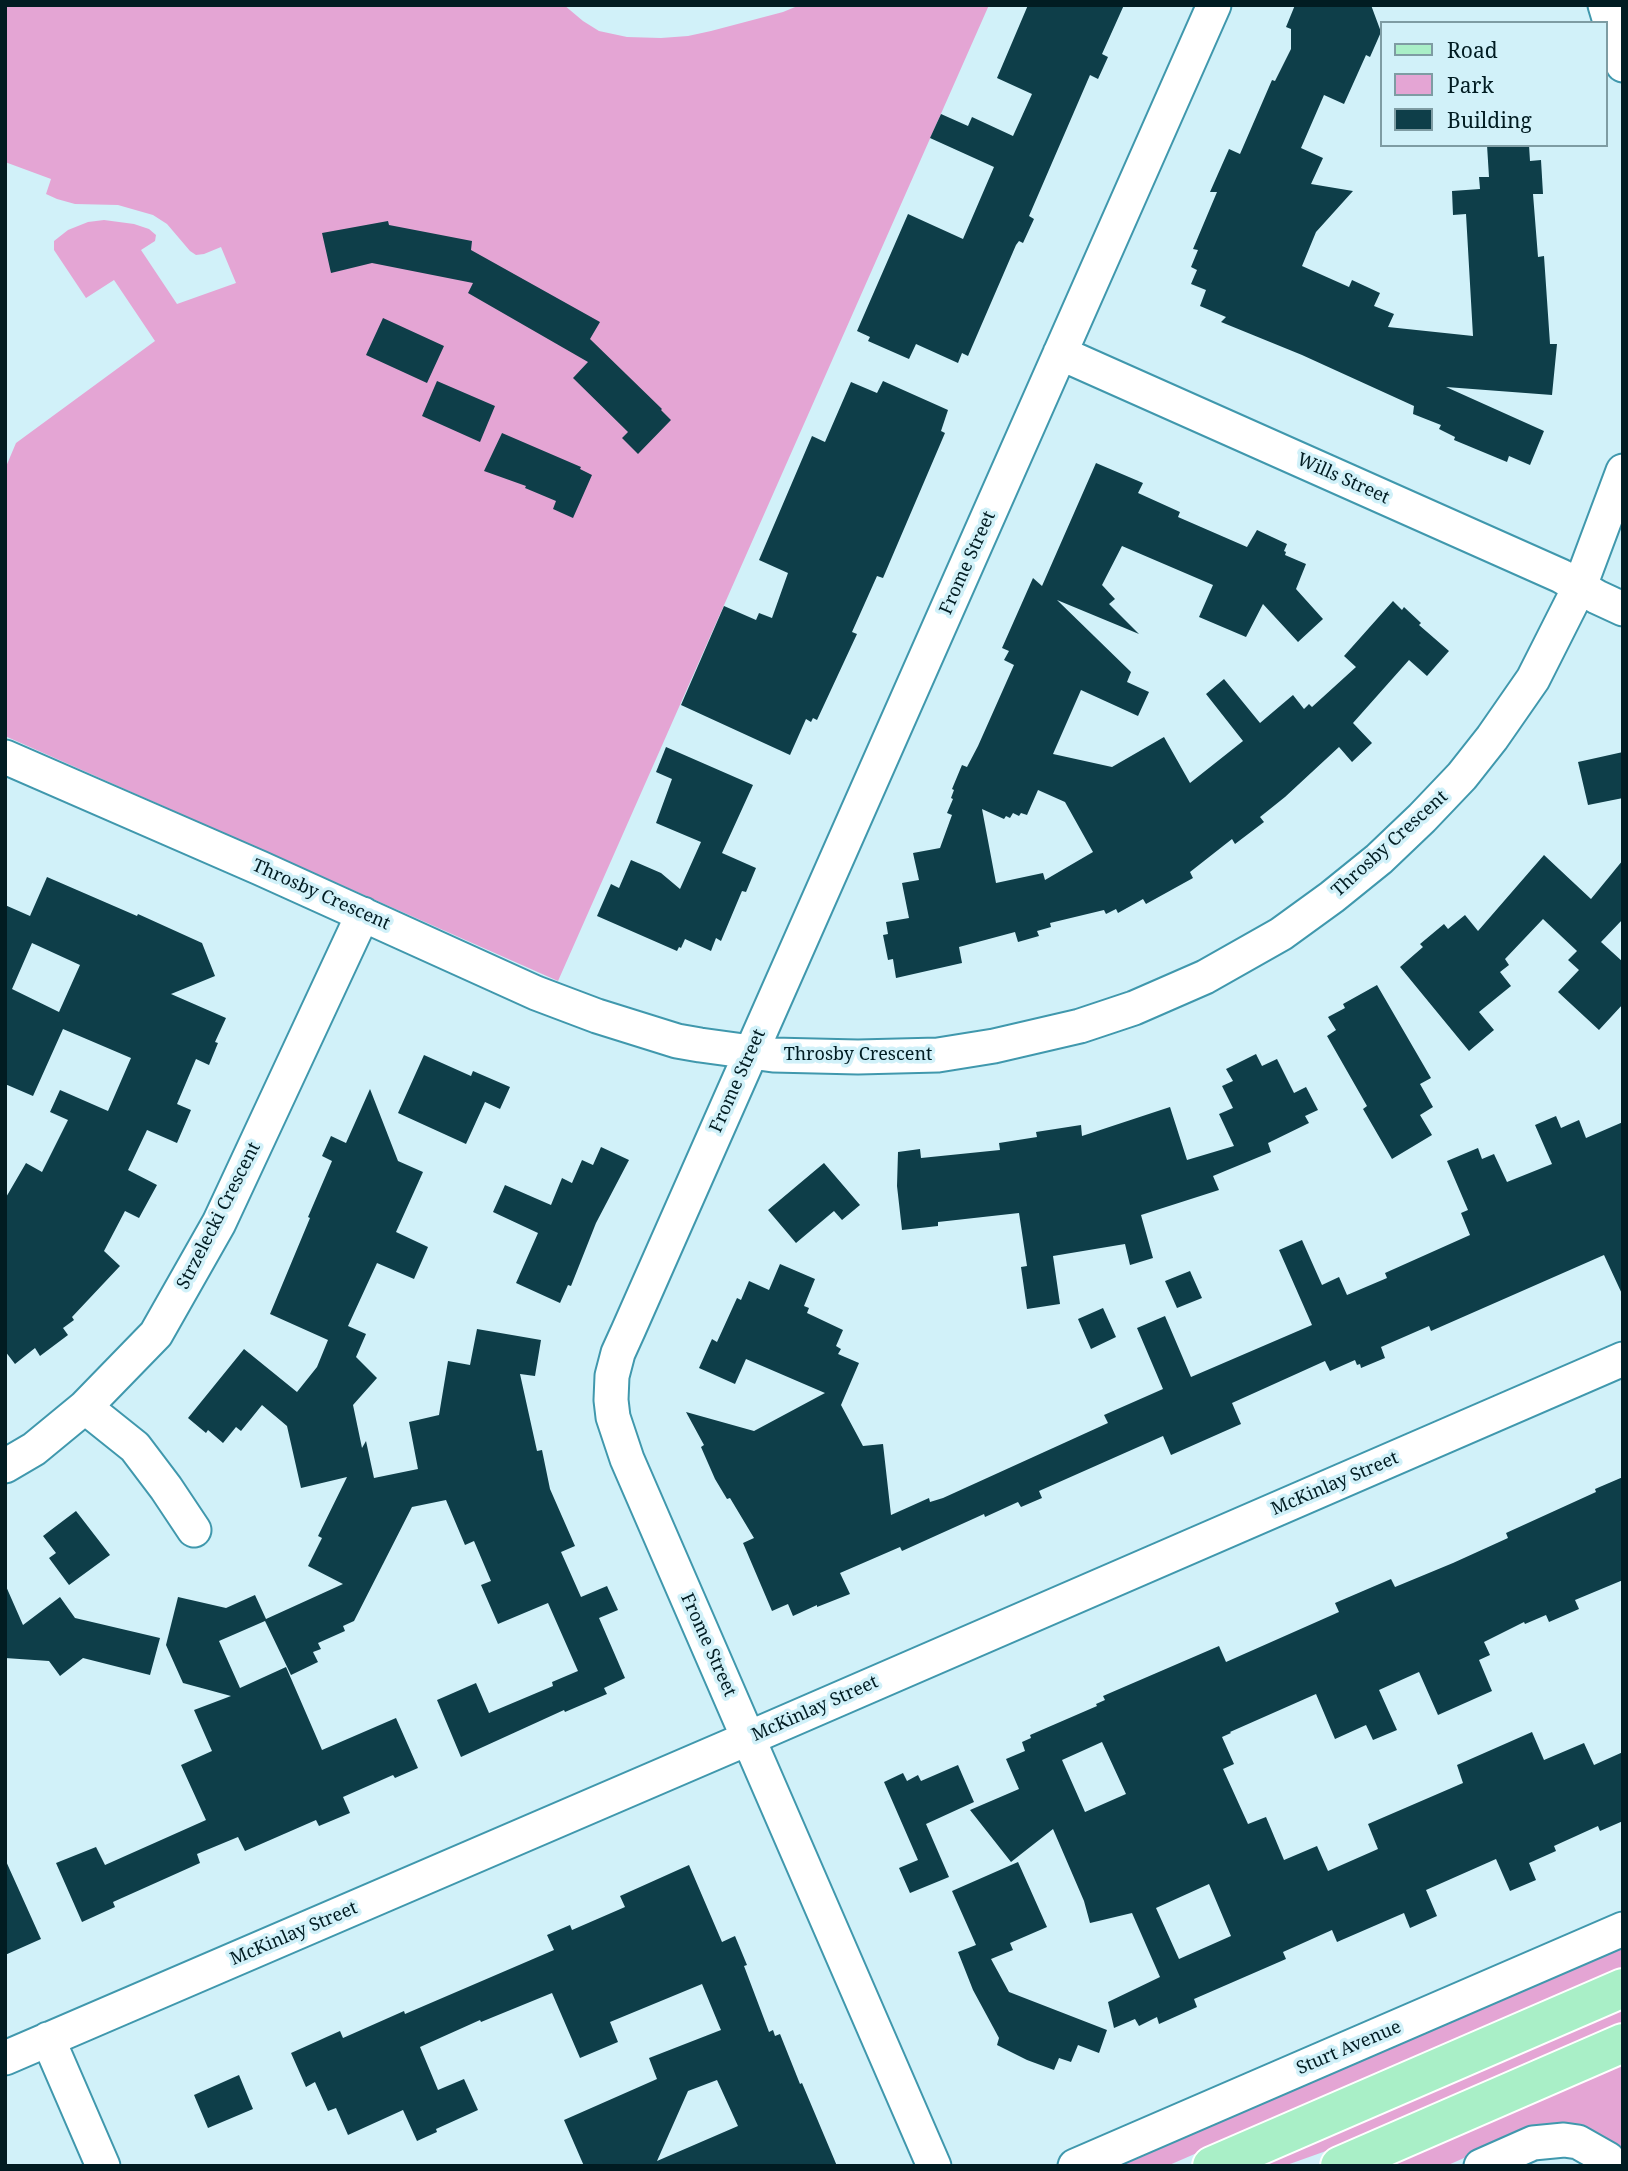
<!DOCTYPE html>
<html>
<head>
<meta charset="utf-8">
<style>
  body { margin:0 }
  #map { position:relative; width:1628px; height:2171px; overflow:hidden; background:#d1f1f9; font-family:"Noto Serif",serif }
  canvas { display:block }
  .frame { position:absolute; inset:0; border:7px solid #011c22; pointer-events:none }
  .legend { position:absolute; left:1380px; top:21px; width:228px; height:126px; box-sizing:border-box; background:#d1f1f9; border:2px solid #7e9ca3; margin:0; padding:9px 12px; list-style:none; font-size:21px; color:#011c22 }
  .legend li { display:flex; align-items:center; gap:14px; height:35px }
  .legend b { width:35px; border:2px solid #7e9ca3 }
</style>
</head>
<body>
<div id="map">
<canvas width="1628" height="2171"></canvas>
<div class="frame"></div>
<ul class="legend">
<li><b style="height:9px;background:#a9efc7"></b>Road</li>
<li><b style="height:19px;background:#e4a5d4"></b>Park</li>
<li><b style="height:19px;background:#0e3e49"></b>Building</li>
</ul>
</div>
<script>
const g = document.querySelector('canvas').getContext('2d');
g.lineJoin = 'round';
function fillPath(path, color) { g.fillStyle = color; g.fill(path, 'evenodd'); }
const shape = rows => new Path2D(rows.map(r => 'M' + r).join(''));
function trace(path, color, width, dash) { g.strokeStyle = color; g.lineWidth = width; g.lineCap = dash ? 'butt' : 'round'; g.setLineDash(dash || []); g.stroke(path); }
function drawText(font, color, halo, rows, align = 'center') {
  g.font = font + ' "Noto Serif",serif'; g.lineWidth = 7; g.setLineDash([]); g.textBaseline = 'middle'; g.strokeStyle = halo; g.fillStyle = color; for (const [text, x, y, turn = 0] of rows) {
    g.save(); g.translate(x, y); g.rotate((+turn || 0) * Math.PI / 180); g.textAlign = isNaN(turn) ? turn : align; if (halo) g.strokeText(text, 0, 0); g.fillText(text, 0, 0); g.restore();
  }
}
fillPath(shape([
  [5,5,564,5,583,21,599,31,627,37,661,38,688,36,711,31,783,12,800,5,989,5,558,981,5,736,5,469,16,443,155,341,114,280,86,298,54,250,54,241,68,230,88,222,104,220,134,224,149,229,156,235,155,241,141,250,177,304,236,283,221,247,204,254,196,255,190,251,167,224,153,215,118,205,75,204,57,199,46,194,51,179,5,162],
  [1623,1942,1623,1968,1167,2166,1105,2166],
  [1623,2005,1623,2026,1368,2136,1284,2166,1252,2166],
  [1623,2061,1623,2156,1612,2144,1585,2129,1518,2134,1446,2166,1384,2166]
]), '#e4a5d4');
fillPath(shape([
  [1028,5,1124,5,1102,54,1108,57,1098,79,1090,75,1029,216,1034,219,1023,243,1019,241,1016,245,968,356,962,353,958,363,916,344,909,359,868,341,870,337,857,331,908,214,963,239,994,167,930,138,941,114,968,126,972,117,1013,136,1032,94,997,78],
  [1295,5,1371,5,1381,32,1370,57,1366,55,1344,104,1324,95,1301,148,1323,158,1311,184,1353,191,1316,232,1302,266,1349,287,1352,280,1380,293,1374,306,1394,314,1388,327,1473,336,1466,214,1453,215,1452,191,1480,189,1479,177,1489,177,1487,145,1529,145,1530,161,1541,160,1543,194,1533,194,1538,257,1544,256,1550,344,1557,344,1552,395,1446,387,1544,431,1530,465,1509,456,1507,462,1454,440,1455,437,1439,429,1441,425,1413,414,1414,406,1302,355,1221,322,1226,317,1200,306,1206,290,1191,284,1197,270,1191,267,1198,250,1193,249,1217,192,1210,192,1229,149,1240,154,1272,80,1275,81,1291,49,1291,29,1286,27],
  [388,221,389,225,472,241,471,250,600,322,590,339,662,409,661,410,671,420,638,454,622,438,628,432,573,378,588,362,468,293,473,283,372,263,331,273,322,233],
  [383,318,444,346,427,383,366,355],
  [437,381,495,406,480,442,422,416],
  [883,381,948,410,941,431,945,433,883,578,877,576,852,632,857,634,817,720,813,718,811,722,806,719,790,755,681,705,724,606,756,620,759,613,772,618,788,573,759,560,812,436,825,442,851,382,877,393],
  [502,433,581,467,580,469,592,475,573,518,553,509,556,501,525,488,526,486,484,471],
  [1096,463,1143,483,1138,493,1180,512,1178,517,1247,547,1257,530,1287,544,1284,551,1286,552,1285,555,1306,564,1296,589,1323,619,1298,642,1263,604,1246,637,1199,617,1213,585,1122,546,1102,585,1115,599,1109,604,1139,634,1057,600,1131,672,1127,682,1149,692,1138,716,1081,690,1053,754,1112,767,1164,737,1190,783,1243,741,1206,694,1224,679,1260,723,1293,695,1304,709,1309,704,1312,707,1356,667,1344,656,1393,601,1402,610,1404,607,1421,623,1419,625,1449,651,1427,676,1409,660,1353,723,1372,743,1352,762,1339,747,1285,797,1260,817,1264,822,1235,844,1232,839,1190,872,1193,878,1146,904,1143,899,1118,913,1116,909,1106,914,1104,910,1050,923,1051,927,1037,931,1039,936,1018,942,1015,932,959,947,962,963,896,978,893,959,888,960,883,935,888,934,886,922,909,918,902,883,919,880,913,853,940,848,952,815,947,813,953,799,951,798,954,790,952,789,962,765,967,767,978,746,1014,665,1004,660,1009,651,1002,648,1033,578,1042,586],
  [1038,790,1065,802,1093,852,1045,880,1043,873,996,883,982,809,1004,819,1006,816,1010,818,1013,813,1019,816,1021,813,1027,815],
  [666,747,753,785,722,853,756,868,746,892,742,891,721,941,716,938,711,951,685,939,681,948,679,947,677,951,597,916,611,884,619,888,631,860,661,873,680,889,701,842,656,823,672,779,656,772],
  [1623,752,1623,798,1588,805,1578,762],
  [1544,855,1591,899,1623,860,1623,919,1601,942,1623,962,1623,1004,1599,1030,1558,992,1579,970,1568,960,1577,951,1543,919,1505,959,1509,965,1500,972,1511,986,1479,1012,1494,1030,1469,1051,1400,967,1423,947,1420,944,1444,924,1448,929,1465,915,1478,931],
  [47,877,137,916,138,914,202,943,215,976,171,994,226,1018,215,1042,218,1043,209,1065,196,1059,177,1104,191,1110,177,1143,147,1130,128,1170,157,1185,139,1218,125,1211,104,1251,120,1266,72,1317,74,1320,63,1328,68,1335,40,1356,35,1348,15,1364,5,1351,5,1199,26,1163,42,1172,68,1120,50,1112,60,1090,108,1111,131,1058,63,1029,33,1096,5,1084,5,905,30,916],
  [32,943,80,965,59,1012,12,989],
  [1377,985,1431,1078,1420,1084,1433,1107,1420,1115,1432,1135,1392,1159,1363,1109,1367,1106,1327,1036,1336,1030,1328,1017,1345,1008,1343,1004],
  [1256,1054,1262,1066,1277,1059,1294,1093,1306,1087,1318,1110,1305,1116,1309,1123,1268,1143,1271,1152,1213,1176,1219,1190,1141,1215,1153,1258,1130,1265,1125,1244,1053,1256,1060,1304,1027,1309,1021,1267,1027,1266,1019,1213,938,1222,938,1226,902,1230,897,1186,898,1152,920,1149,921,1158,1000,1150,999,1143,1037,1137,1036,1132,1081,1125,1082,1136,1170,1107,1187,1160,1234,1146,1219,1114,1233,1108,1222,1086,1233,1081,1226,1069],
  [424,1055,471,1076,473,1071,510,1087,500,1109,485,1102,466,1144,398,1113],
  [370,1089,398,1161,423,1172,396,1232,428,1247,414,1279,377,1263,348,1326,366,1334,356,1357,377,1378,353,1405,362,1448,366,1441,374,1478,418,1469,409,1422,439,1415,448,1361,470,1365,477,1329,541,1340,535,1376,520,1374,537,1451,542,1450,550,1489,575,1546,561,1552,581,1597,607,1586,618,1610,599,1618,625,1678,604,1688,607,1694,565,1712,564,1710,461,1757,437,1700,476,1683,489,1713,553,1686,552,1682,578,1671,548,1603,498,1624,481,1585,491,1581,474,1541,465,1545,446,1500,412,1507,354,1621,343,1626,345,1631,318,1643,321,1649,313,1652,318,1662,291,1675,265,1621,219,1641,240,1688,286,1667,322,1750,396,1718,418,1768,395,1778,393,1775,343,1797,350,1813,319,1826,316,1820,245,1851,238,1837,197,1854,200,1863,113,1902,115,1907,82,1922,56,1863,96,1847,105,1865,206,1820,181,1765,212,1751,194,1710,231,1696,183,1683,166,1645,178,1597,226,1608,255,1595,266,1619,343,1584,308,1566,322,1538,318,1536,347,1477,301,1488,287,1426,262,1405,241,1431,236,1427,223,1443,208,1430,206,1433,188,1418,244,1349,297,1392,317,1367,328,1340,270,1314,310,1218,308,1217,332,1161,322,1156,331,1136,346,1143],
  [1556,1116,1561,1128,1579,1120,1586,1138,1623,1122,1623,1296,1604,1255,1431,1331,1429,1326,1381,1347,1385,1358,1361,1368,1360,1364,1357,1365,1355,1360,1330,1371,1325,1361,1232,1403,1241,1424,1171,1455,1163,1436,1039,1491,1042,1498,1021,1507,1018,1502,985,1517,984,1514,902,1551,900,1547,840,1573,850,1594,817,1607,817,1605,793,1616,788,1604,772,1611,743,1543,754,1538,730,1498,727,1499,715,1479,701,1447,704,1445,686,1412,754,1431,825,1393,746,1359,735,1384,699,1368,712,1339,717,1342,737,1298,741,1300,749,1281,769,1290,780,1264,815,1279,804,1306,809,1308,807,1313,843,1330,836,1346,841,1349,838,1354,859,1363,841,1405,863,1446,883,1444,891,1515,929,1498,930,1502,943,1498,1108,1423,1104,1415,1163,1389,1137,1328,1165,1316,1191,1377,1312,1325,1279,1250,1302,1240,1322,1285,1339,1277,1347,1295,1387,1278,1385,1273,1470,1235,1461,1213,1468,1210,1447,1161,1478,1148,1482,1159,1494,1154,1507,1182,1552,1164,1535,1125],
  [601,1147,629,1160,596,1223,571,1286,568,1285,560,1303,516,1283,538,1233,493,1212,505,1185,551,1205,562,1178,572,1183,582,1160,593,1165],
  [824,1163,860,1205,842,1220,834,1211,796,1243,768,1210],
  [1190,1271,1202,1298,1177,1308,1165,1281],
  [1103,1308,1116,1337,1091,1349,1078,1319],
  [1623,1477,1623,1580,1575,1600,1579,1609,1549,1622,1546,1615,1525,1624,1524,1622,1484,1642,1490,1655,1479,1660,1492,1691,1438,1715,1419,1672,1379,1690,1397,1730,1373,1740,1366,1725,1335,1739,1316,1694,1230,1732,1231,1733,1222,1737,1234,1764,1223,1769,1248,1824,1266,1817,1284,1860,1317,1846,1328,1871,1378,1849,1368,1824,1463,1783,1457,1765,1532,1732,1544,1760,1584,1743,1594,1765,1623,1752,1623,1821,1600,1831,1598,1826,1554,1846,1556,1851,1529,1863,1536,1880,1510,1891,1496,1859,1426,1890,1437,1916,1410,1928,1404,1913,1337,1942,1332,1930,1283,1952,1286,1959,1194,1999,1197,2007,1159,2024,1157,2017,1139,2026,1135,2019,1114,2028,1108,2002,1160,1977,1132,1913,1090,1923,1084,1901,1053,1829,1011,1862,970,1810,1019,1789,1006,1759,1025,1751,1022,1742,1031,1738,1030,1735,1097,1706,1096,1704,1105,1700,1103,1696,1219,1646,1226,1662,1339,1612,1335,1603,1391,1579,1395,1587,1453,1563,1508,1538,1506,1533,1596,1492,1595,1489],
  [1102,1742,1126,1794,1085,1812,1062,1760],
  [1209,1884,1231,1936,1179,1959,1156,1908],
  [76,1511,110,1555,69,1585,49,1558,56,1553,43,1536],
  [5,1584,23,1625,60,1597,75,1618,160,1638,150,1675,83,1658,60,1676,49,1661,5,1658],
  [958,1765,974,1802,926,1824,949,1877,910,1893,899,1868,918,1860,884,1782,903,1773,907,1781,918,1775,921,1781],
  [5,1859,41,1939,5,1955],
  [1018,1862,1047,1927,1010,1943,1013,1950,991,1959,1009,1992,1107,2030,1099,2053,1078,2045,1071,2062,1059,2058,1054,2070,1027,2060,997,2045,999,2038,973,1990,958,1952,976,1945,952,1891],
  [689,1865,722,1942,735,1936,747,1965,744,1966,769,2032,773,2030,775,2036,780,2034,800,2084,802,2083,837,2166,584,2166,564,2120,657,2079,649,2058,721,2030,702,1984,610,2022,618,2042,580,2058,552,1993,481,2022,480,2020,420,2047,438,2090,464,2079,478,2110,436,2129,437,2132,417,2141,403,2110,348,2135,336,2108,328,2111,315,2082,306,2087,291,2053,340,2031,343,2038,404,2011,405,2014,554,1950,547,1935,570,1925,572,1930,625,1907,620,1896],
  [717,2080,738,2126,657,2161,688,2091],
  [239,2075,253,2109,208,2128,194,2095]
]), '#0e3e49');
const minor = shape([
  [1605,5,1623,65],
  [1060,353,1561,576,1597,597,1623,609],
  [5,757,260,868,536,993,597,1016,677,1041,700,1045,773,1055,858,1057,938,1055,994,1046,1080,1026,1134,1008,1205,977,1281,934,1332,897,1379,859,1422,818,1462,776,1492,738,1533,679,1580,586,1623,471],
  [85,1407,135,1447,166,1488,194,1530],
  [5,1466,34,1449,85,1407,156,1334,219,1223,363,914],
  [48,2039,103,2166],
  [5,2058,749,1738,1623,1359],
  [934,2166,627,1459,613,1417,611,1400,612,1376,618,1353,628,1331,1214,5],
  [1075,2166,1623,1929],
  [1481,2166,1533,2143,1564,2140,1578,2142,1608,2159,1613,2166]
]);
const major = shape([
  [1212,2166,1623,1988],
  [1340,2166,1623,2043]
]);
trace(minor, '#4098ad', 37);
trace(major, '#fff', 42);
trace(minor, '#fff', 33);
trace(major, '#a9efc7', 38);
drawText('18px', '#011c22', '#d1f1f9', [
  ["Wills Street",1343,479,24],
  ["Frome Street",968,563,-66],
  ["Throsby Crescent",1390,844,-42],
  ["Throsby Crescent",321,895,24],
  ["Throsby Crescent",858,1055],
  ["Frome Street",738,1081,-66],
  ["Strzelecki Crescent",219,1216,-63],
  ["McKinlay Street",1335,1484,-23],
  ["Frome Street",708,1645,66],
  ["McKinlay Street",815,1709,-24],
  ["McKinlay Street",294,1934,-23],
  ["Sturt Avenue",1349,2048,-23]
]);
</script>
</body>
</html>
